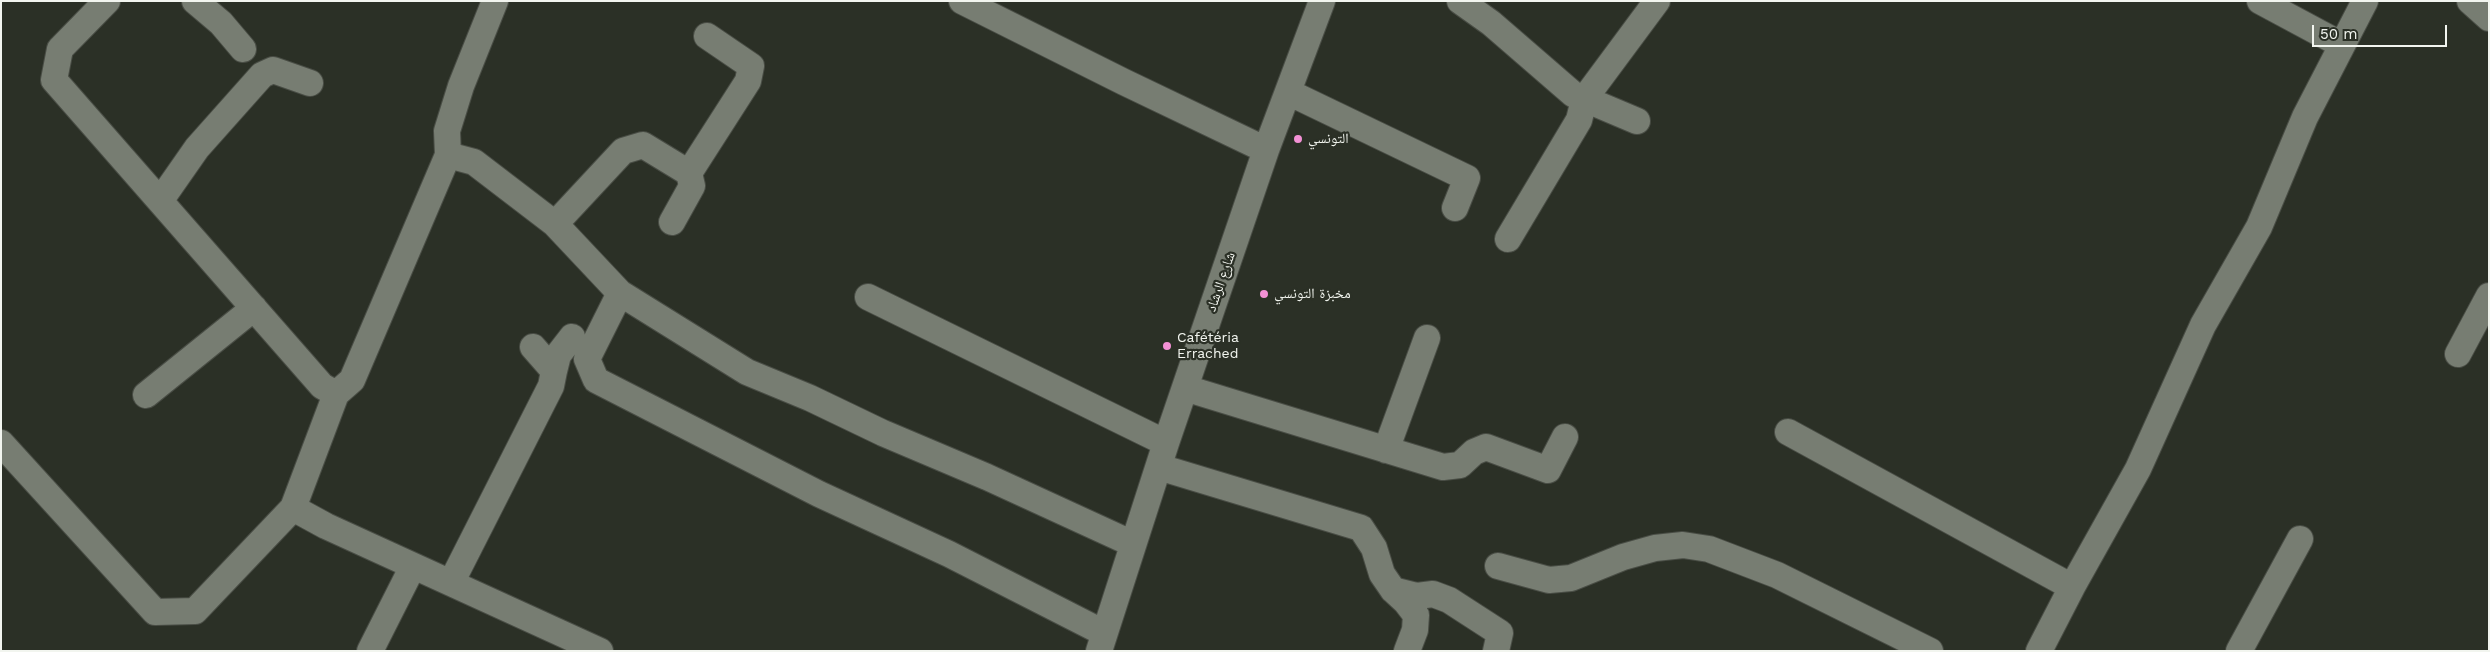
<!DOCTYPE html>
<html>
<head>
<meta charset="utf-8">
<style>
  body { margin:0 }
  #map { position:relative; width:2490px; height:652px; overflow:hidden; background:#2b3026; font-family:"Work Sans",sans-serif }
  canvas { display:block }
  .frame { position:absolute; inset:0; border:2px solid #f2f5ef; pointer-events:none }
  .scale { position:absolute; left:2312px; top:25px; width:135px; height:22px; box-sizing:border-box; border:2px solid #f2f5ef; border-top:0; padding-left:6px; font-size:15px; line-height:18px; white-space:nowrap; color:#f2f5ef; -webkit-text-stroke:4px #2b3026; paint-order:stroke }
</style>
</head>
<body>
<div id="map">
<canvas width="2490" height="652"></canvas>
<div class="frame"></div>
<div class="scale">50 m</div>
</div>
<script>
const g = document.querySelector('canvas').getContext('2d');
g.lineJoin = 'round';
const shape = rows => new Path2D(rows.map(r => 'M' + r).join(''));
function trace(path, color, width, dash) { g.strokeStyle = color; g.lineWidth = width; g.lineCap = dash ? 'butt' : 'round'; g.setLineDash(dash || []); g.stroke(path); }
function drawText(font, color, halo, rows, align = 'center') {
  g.font = font + ' "Work Sans","Noto Naskh Arabic",sans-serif'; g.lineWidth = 4.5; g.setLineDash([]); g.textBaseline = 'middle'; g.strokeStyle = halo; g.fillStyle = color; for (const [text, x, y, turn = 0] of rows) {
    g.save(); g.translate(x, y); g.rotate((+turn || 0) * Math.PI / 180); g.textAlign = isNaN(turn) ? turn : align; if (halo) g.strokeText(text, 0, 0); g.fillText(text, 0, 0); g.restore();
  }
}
const minor = shape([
  [107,1,60,49,54,80,322,386,336,394,293,508,326,526,600,651],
  [195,1,221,23,243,49],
  [962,1,1124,82,1266,150],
  [1460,1,1491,23,1573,94,1637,121],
  [2260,1,2342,45],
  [2470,1,2489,18],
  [1288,92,1467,178,1455,208],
  [448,155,474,162,555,224,620,293,587,359,596,380,819,494,949,554,1104,633],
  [160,201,197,148,262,75,273,70,310,83],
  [672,222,692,186,689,173],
  [555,224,623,151,643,145,689,173,748,81,751,66,707,36],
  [1508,239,1579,120,1584,100,1591,90,1657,1],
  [620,293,747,372,810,398,883,433,987,477,1133,544],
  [868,297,1166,443],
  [2458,354,2489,296],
  [554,371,558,355,572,337],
  [1185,388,1443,467,1460,465,1474,452,1486,447,1548,470,1565,437],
  [336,394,352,380,448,155,447,131,461,86,495,1],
  [146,395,254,308],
  [1788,432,2072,587],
  [1,443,155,612,195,611,293,508],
  [1386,450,1427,338],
  [1159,467,1361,528,1374,548,1382,574,1393,590,1406,602,1416,615,1415,630,1407,651],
  [1498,566,1549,580,1571,578,1623,557,1655,548,1683,545,1709,549,1777,575,1930,651],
  [452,581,551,386,554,371,533,347],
  [1393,590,1417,596,1433,594,1449,600,1500,633,1496,651],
  [370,651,413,566],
  [1099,651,1166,443,1266,150,1322,1],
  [2039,651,2072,587,2138,469,2203,325,2259,227,2305,117,2365,1],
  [2239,651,2300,539]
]);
trace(minor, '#494d45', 28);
trace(minor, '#777d72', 26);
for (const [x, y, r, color] of [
  [1298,139,5,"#f391d5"],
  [1264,294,5,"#f391d5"],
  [1167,346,5,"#f391d5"]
]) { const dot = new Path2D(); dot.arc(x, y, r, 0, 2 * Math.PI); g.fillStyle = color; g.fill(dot); trace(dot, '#2b3026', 2); }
drawText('14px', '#f2f5ef', '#2b3026', [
  ["التونسي",1308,139],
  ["مخبزة التونسي",1274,294],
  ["Cafétéria",1177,338],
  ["Errached",1177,354]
], 'left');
drawText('14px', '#f2f5ef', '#2b3026', [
  ["شارع الرشاد",1221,282,-71]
]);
</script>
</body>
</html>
